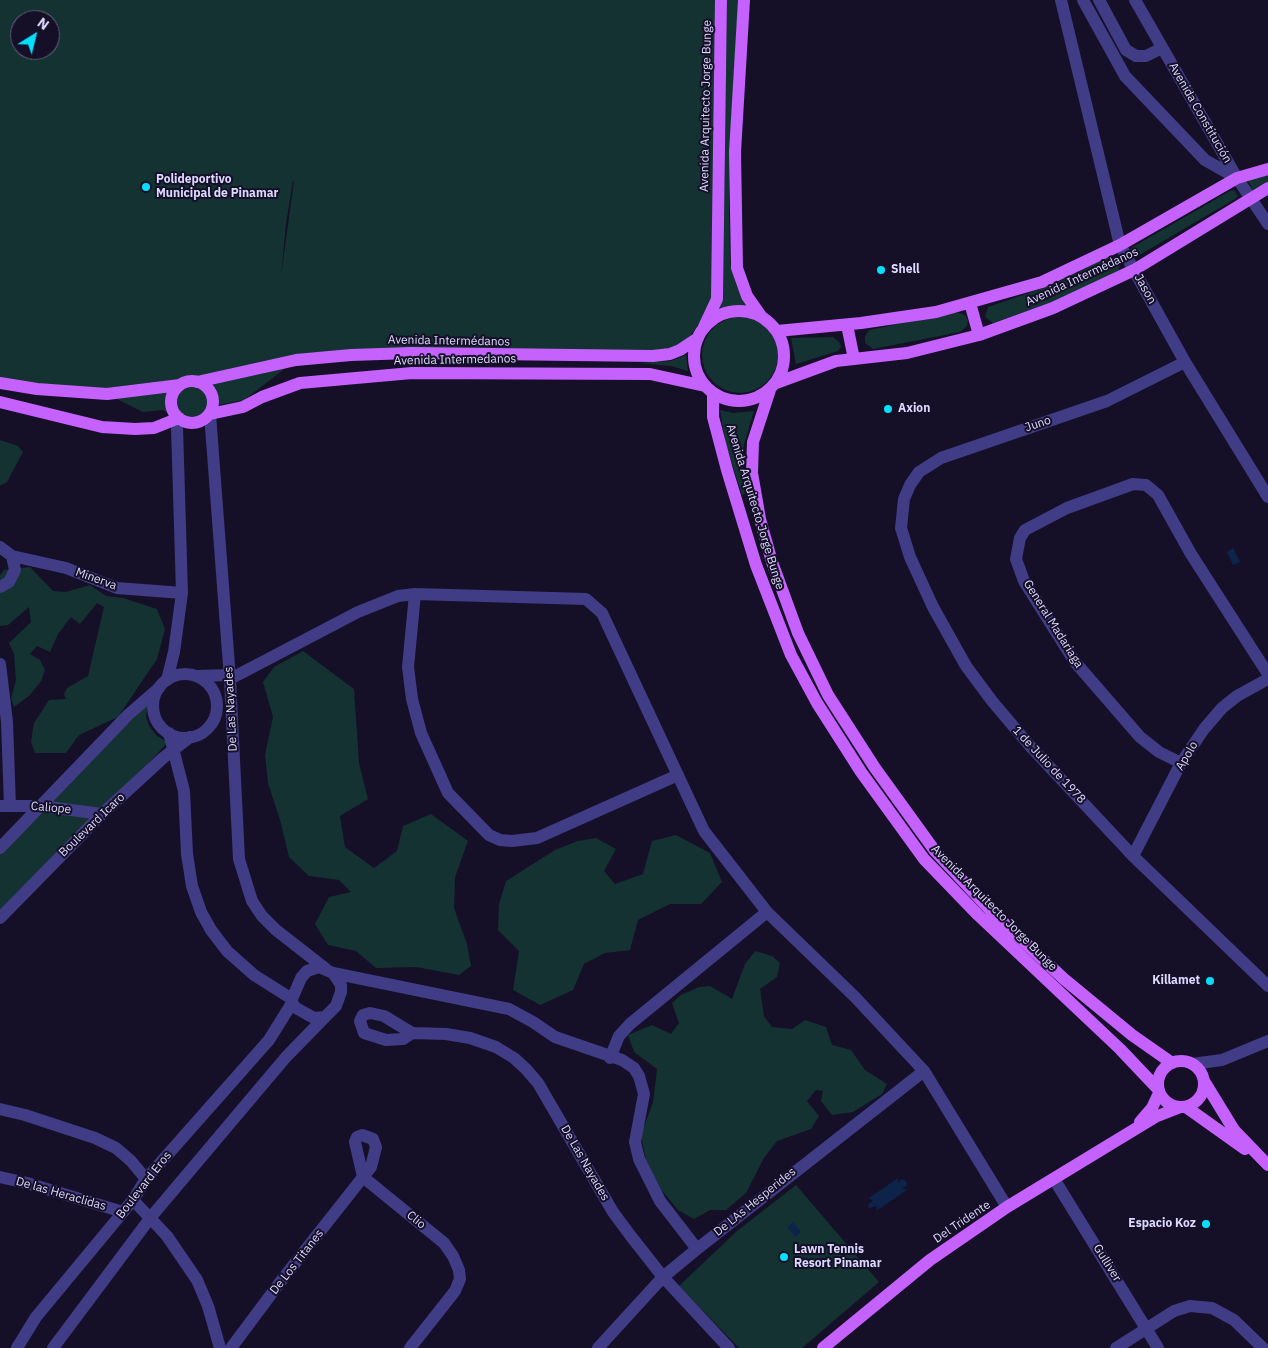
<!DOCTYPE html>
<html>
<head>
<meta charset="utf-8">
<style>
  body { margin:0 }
  #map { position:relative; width:1268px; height:1348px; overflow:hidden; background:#151028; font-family:"IBM Plex Sans",sans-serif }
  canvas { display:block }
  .north { position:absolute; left:10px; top:10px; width:50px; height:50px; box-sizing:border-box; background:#151028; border:1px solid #65607e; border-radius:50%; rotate:36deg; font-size:14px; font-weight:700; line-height:20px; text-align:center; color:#ddd8fe }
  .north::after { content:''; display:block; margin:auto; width:18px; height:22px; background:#07defb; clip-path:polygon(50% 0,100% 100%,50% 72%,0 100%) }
</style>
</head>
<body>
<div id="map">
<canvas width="1268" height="1348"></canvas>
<div class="north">N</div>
</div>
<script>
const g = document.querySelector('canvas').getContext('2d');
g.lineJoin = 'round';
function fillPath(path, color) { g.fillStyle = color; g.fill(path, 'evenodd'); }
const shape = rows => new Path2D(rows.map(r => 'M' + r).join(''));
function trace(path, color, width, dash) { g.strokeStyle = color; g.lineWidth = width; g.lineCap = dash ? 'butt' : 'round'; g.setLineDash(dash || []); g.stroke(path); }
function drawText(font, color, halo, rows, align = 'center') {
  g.font = font + ' "IBM Plex Sans",sans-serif'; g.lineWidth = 4; g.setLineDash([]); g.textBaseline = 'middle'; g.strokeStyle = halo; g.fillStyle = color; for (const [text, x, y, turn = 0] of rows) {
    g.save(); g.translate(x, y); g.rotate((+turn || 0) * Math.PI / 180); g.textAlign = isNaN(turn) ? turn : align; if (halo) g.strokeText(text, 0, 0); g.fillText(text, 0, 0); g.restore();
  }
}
fillPath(shape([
  [0,0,721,0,717,299,680,350,296,360,244,400,213,406,204,419,194,423,186,422,163,410,143,412,107,394,0,383],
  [20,20,50,20,50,50,20,50],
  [293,181,294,181,281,276,286,224],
  [727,0,739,0,729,197,730,264,737,287,749,307,735,305,719,310,723,299],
  [1268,174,1268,181,1253,190,1248,181],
  [1234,190,1238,196,1235,199,1136,257,1131,255,1131,248,1230,191],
  [1109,257,1115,258,1120,262,1119,271,1057,300,993,323,985,317,988,307,1052,285],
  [956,312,965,315,968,320,967,326,960,332,873,349,865,343,865,336,869,330],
  '702 355a38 38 0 1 1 76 0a38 38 0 1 1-76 0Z',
  [833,337,840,343,841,347,838,351,796,364,791,338],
  [686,355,688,371,671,366,638,363,671,361],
  [720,410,733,413,754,411,744,444,742,479,745,494,742,495,726,445],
  [0,440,18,446,23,452,7,482,0,486],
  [30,567,53,591,66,592,90,585,106,596,123,598,157,609,165,629,157,659,118,717,79,735,66,753,35,753,31,742,34,723,49,700,66,699,64,694,67,688,88,676,104,607,97,603,80,624,71,617,58,634,50,652,37,646,30,654,40,660,45,670,41,681,29,696,14,707,11,698,16,680,14,654,9,643,31,622,29,607,8,625,0,626,0,575,4,570],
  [303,651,354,689,359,763,368,799,340,816,345,847,374,868,397,851,403,826,431,814,468,841,455,877,454,908,467,944,471,966,459,975,416,967,376,968,356,951,328,945,315,924,329,897,351,892,339,880,309,876,289,857,280,820,268,783,265,755,273,717,263,682,274,667],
  [148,704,146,717,149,726,157,736,168,742,102,814,0,918,0,849],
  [676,835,710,853,722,882,701,904,670,904,638,920,630,950,605,953,584,964,573,990,540,1005,513,990,519,951,498,930,499,904,506,881,555,850,578,841,596,838,616,849,604,871,615,884,643,874,652,841],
  [755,951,772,956,780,963,777,977,760,989,764,1016,772,1027,792,1029,805,1020,826,1027,832,1045,851,1050,865,1070,887,1084,882,1094,853,1112,832,1115,821,1101,823,1091,816,1090,807,1101,819,1116,811,1129,777,1141,764,1158,746,1193,726,1210,710,1210,694,1219,678,1210,659,1187,646,1160,641,1135,653,1102,657,1069,634,1052,628,1035,652,1025,671,1034,679,1023,672,1003,681,995,699,987,710,986,732,999,745,964],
  [796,1185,879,1282,802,1348,739,1348,679,1286,737,1231]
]), '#133231');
fillPath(shape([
  [1233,548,1240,562,1233,565,1227,552],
  [898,1178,898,1183,902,1179,906,1181,907,1186,902,1188,907,1190,876,1211,877,1206,869,1208,868,1204,873,1201,869,1198],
  [793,1222,801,1232,795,1237,787,1227]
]), '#0d234a');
trace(shape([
  [1061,0,1120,245,1185,362,1268,497],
  [1083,0,1125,76,1205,160,1235,177],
  [1099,0,1126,50,1136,56,1146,56,1162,48],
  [1135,0,1237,178,1268,224],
  [1185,362,1107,401,941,458,919,472,910,485,904,499,901,528,910,557,933,607,966,666,992,701,1030,746,1133,856,1268,986],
  [210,414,230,679,239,859,252,901,262,916,276,930,326,969],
  [0,547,12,556,15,570,9,582,0,587],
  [12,556,66,568,117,588,182,593],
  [415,594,408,667,412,699,421,733,448,793,489,835,500,840,512,841,537,838,678,775],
  [0,664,7,722,10,806],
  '153 706a32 32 0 1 1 64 0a32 32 0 1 1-64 0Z',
  [196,676,230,675],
  [230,679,358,612,398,596,415,594,586,599,602,613,704,831,767,912,855,997,924,1071,1007,1207],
  [167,680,174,652,182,593,177,427,179,418],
  [169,733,184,791,187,854,192,886,201,912,211,930,227,951,254,975,292,999],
  [1181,763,1159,752,1140,737,1075,662,1024,581,1016,559,1020,538,1025,530,1067,508,1133,484,1146,485,1158,495,1191,554,1268,674],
  [0,806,40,806,102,814],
  [0,848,128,715,159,688],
  [1133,856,1181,763,1204,729,1222,708,1237,696,1268,679],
  [0,918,102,814,163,758,190,737],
  [319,967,333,973,341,985,341,992,336,1006,325,1017,314,1018,296,1008,292,1003,292,999,301,978,307,971,319,967],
  [333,973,509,1009,533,1022,555,1037,622,1060,634,1068,639,1076,644,1094,635,1142,639,1159,660,1201,697,1249],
  [412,1033,384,1016,370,1013,363,1015,360,1021,364,1033,386,1040,403,1039,412,1033,446,1034,470,1038,496,1047,514,1058,526,1069,538,1083,613,1212,630,1235,663,1277,729,1348],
  [610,1058,619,1036,630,1024,767,912],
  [1192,1064,1222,1060,1268,1041],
  [0,1109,25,1115,95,1138,116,1148,131,1161,146,1179],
  [0,1177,27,1183,123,1212],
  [363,1177,444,1243,453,1256,459,1270,460,1279,455,1291,410,1348],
  [1054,1179,1158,1348],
  [133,1200,167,1236,197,1280,208,1306,220,1348],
  [17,1348,36,1317,133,1200,146,1179,269,1040,292,1003],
  [53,1348,151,1217,286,1057,325,1017],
  [231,1348,281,1281,363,1177,371,1167,376,1147,373,1139,362,1135,357,1137,355,1142,363,1177],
  [598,1348,663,1277,697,1249,924,1071],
  [1116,1348,1174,1311,1190,1306,1212,1308,1234,1320,1263,1348]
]), '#403c86', 12);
trace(shape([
  [744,0,735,152,737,268,747,296,761,316],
  [970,303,979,335],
  '694 356a45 45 0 1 1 90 0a45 45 0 1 1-90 0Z',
  [847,325,854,359],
  [703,329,717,299,721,0],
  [777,331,861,323,936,312,1042,282,1120,245,1237,178,1268,169],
  '171 402a21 21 0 1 1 42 0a21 21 0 1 1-42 0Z',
  [197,382,296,360,351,355,411,353,653,356,670,354,680,350,698,338],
  [0,383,37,389,107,394,180,385],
  [776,383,836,361,907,353,979,335,1053,308,1134,270,1268,188],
  [770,390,753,442,752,473,760,519,772,562,798,633,828,695,875,768,935,851,992,912,1064,979,1132,1035,1172,1063],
  [713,393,713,417,727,470,756,565,791,655,817,703,861,772,924,859,978,915,1120,1049,1157,1088],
  [0,402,102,427,135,429,154,428,179,418],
  [210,414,243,407,262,397,300,383,412,373,650,374,705,386],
  '1158 1084a23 23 0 1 1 46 0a23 23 0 1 1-46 0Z',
  [1204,1081,1234,1130,1268,1165],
  [1186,1107,1245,1149],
  [1140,1122,1152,1108,1159,1093],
  [823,1348,930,1260,1007,1207,1155,1117,1178,1108]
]), '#c561fc', 12);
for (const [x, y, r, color] of [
  [146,187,5,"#07defb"],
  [881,270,5,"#07defb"],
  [888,409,5,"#07defb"],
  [1210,981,5,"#07defb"],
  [1206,1224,5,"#07defb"],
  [784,1257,5,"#07defb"]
]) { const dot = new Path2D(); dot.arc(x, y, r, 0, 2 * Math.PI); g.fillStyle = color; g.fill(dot); trace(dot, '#151028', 2); }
drawText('12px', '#ddd8fe', '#151028', [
  ["Avenida Arquitecto Jorge Bunge",706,106,-89],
  ["Avenida Constitución",1200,113,60],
  ["Avenida Intermédanos",1082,277,-25],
  ["Jason",1145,289,61],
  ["Avenida Intermédanos",449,341,1],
  ["Avenida Intermedanos",455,360,-1],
  ["Juno",1038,424,-19],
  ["Avenida Arquitecto Jorge Bunge",755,507,73],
  ["Minerva",96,579,20],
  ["General Madariaga",1053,624,58],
  ["De Las Nayades",231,709,-93],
  ["Apolo",1187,756,-59],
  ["1 de Julio de 1978",1049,765,47],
  ["Caliope",51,808,5],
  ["Boulevard Icaro",92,825,-44],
  ["Avenida Arquitecto Jorge Bunge",994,908,45],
  ["De Las Nayades",585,1163,60],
  ["Boulevard Eros",144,1185,-52],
  ["De las Heraclidas",61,1194,16],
  ["De LAs Hesperides",755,1202,-39],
  ["Clio",416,1220,39],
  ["Del Tridente",962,1222,-34],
  ["De Los Titanes",297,1262,-52],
  ["Gulliver",1107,1263,58]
]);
drawText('bold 12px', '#ddd8fe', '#151028', [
  ["Polideportivo",156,180],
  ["Municipal de Pinamar",156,194],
  ["Shell",891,270],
  ["Axion",898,409],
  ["Killamet",1200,981,"right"],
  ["Espacio Koz",1196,1224,"right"],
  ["Lawn Tennis",794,1250],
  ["Resort Pinamar",794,1264]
], 'left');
</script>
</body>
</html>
